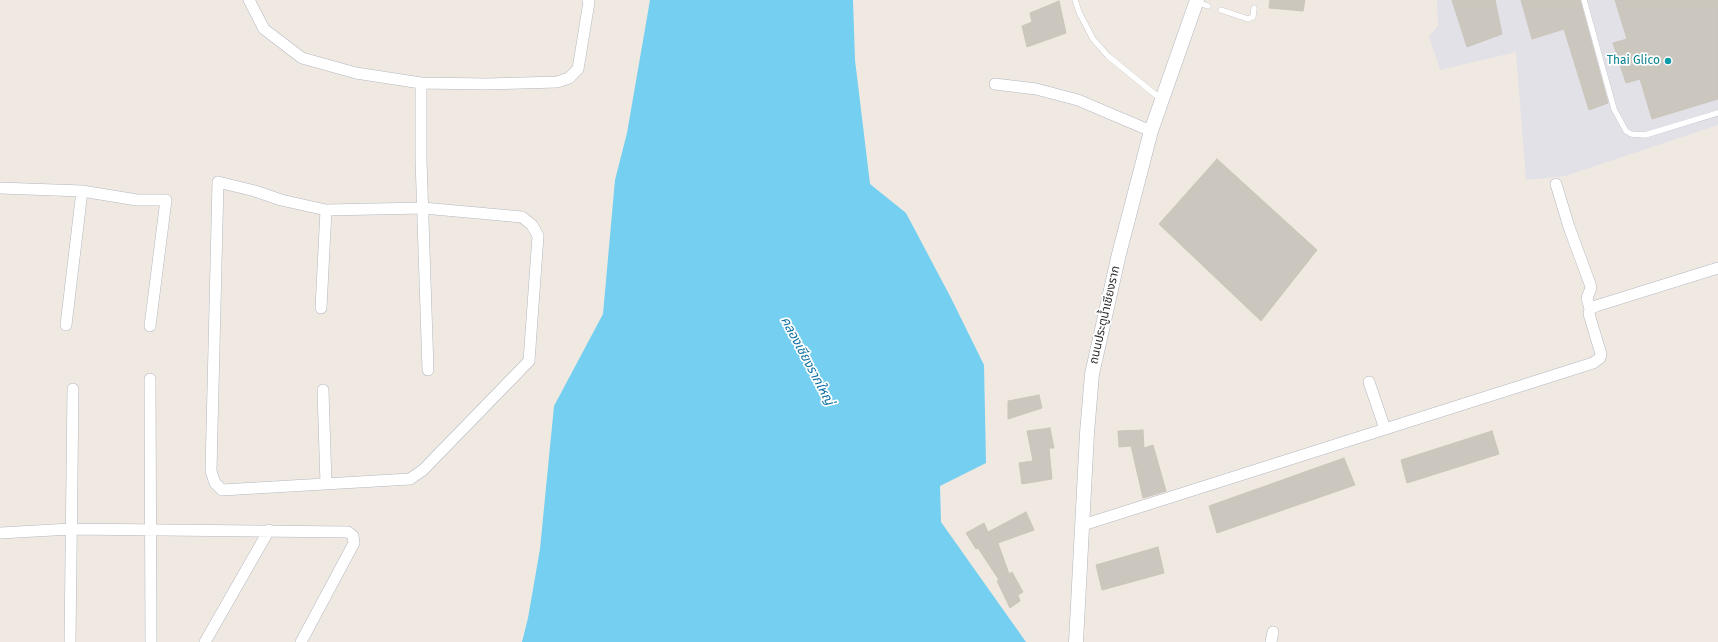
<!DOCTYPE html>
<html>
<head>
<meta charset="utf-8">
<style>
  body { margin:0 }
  canvas { display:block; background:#efe9e1 }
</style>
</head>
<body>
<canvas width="1718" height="642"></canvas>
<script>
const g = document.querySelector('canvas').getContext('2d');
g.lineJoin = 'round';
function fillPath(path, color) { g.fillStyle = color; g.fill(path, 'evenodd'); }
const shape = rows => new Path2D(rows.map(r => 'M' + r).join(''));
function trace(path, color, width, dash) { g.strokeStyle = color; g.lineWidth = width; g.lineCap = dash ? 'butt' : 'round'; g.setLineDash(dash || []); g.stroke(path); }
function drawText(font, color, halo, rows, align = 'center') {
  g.font = font + ' "Fira Sans","Noto Sans Thai",sans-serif'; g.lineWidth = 3.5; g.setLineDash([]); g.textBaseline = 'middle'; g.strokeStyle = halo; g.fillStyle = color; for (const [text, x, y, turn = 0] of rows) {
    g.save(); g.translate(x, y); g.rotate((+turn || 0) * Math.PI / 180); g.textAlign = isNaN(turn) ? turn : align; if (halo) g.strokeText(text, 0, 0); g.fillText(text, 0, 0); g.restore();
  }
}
fillPath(shape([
  [1437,0,1718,0,1718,125,1565,176,1526,180,1516,52,1440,70,1429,36,1438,26]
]), '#e3e1e8');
fillPath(shape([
  [650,0,853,0,855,60,870,184,906,213,951,298,984,365,986,463,940,486,941,522,1026,642,522,642,528,618,540,549,554,406,603,314,615,180,627,133]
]), '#75cff0');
const building = shape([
  [1270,0,1305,0,1303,11,1269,8,1270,0],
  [1452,0,1495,0,1502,34,1467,47,1452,0],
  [1521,0,1580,0,1608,103,1589,110,1564,29,1532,39,1521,0],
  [1615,0,1718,0,1718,99,1652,119,1640,79,1626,83,1613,43,1627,39,1615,0],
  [1059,1,1066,33,1027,47,1022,26,1032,22,1030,13,1059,1],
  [1217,159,1317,250,1261,321,1159,224,1217,159],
  [1039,395,1042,408,1008,419,1008,401,1039,395],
  [1050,428,1054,448,1049,448,1052,479,1022,484,1019,463,1033,461,1027,431,1050,428],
  [1143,430,1144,448,1153,445,1166,491,1143,498,1131,446,1119,447,1118,431,1143,430],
  [1492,431,1499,454,1407,483,1401,460,1492,431],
  [1344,458,1355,485,1217,533,1209,506,1344,458],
  [1026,512,1034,530,998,543,1009,574,1012,572,1023,592,1018,595,1020,601,1010,608,997,581,999,580,978,548,976,549,966,533,984,523,988,532,1026,512],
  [1158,547,1164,573,1102,590,1096,565,1158,547]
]);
fillPath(building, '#cbc7bf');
trace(building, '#cbc5ba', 1);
const service = shape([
  [1075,0,1079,12,1093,39,1108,56,1162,100],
  [1584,0,1614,109,1626,131,1631,134,1645,135,1718,113],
  [1196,2,1208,6],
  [1221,10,1248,19,1253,17,1254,8]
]);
const minor = shape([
  [249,0,264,29,302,58,356,73,421,83,487,84,557,82,569,78,578,69,589,2,588,0],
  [421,83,421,159,428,370],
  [995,84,1036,89,1078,100,1151,131],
  [218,182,255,191,281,200,326,210,423,208,522,217,532,225,538,236,529,361,423,470,410,479,222,490,215,483,211,471,218,182],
  [1556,184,1569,227,1590,284,1591,288,1587,298,1590,309],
  [0,188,82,191,137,200,166,200,150,326],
  [321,308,326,210],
  [66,325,82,191],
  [150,379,151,642],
  [1369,382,1385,429],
  [323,390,326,484],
  [1083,525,1593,363,1600,358,1601,354,1589,314,1590,309,1596,306,1718,268],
  [0,533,71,529,348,532,353,536,354,543,301,642],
  [70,642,73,389],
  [205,642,269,530],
  [1271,642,1273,632]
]);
const tertiary = shape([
  [1076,642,1087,433,1092,374,1119,254,1151,131,1197,0]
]);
trace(service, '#b4b7c1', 6);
trace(minor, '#b4b7c1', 12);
trace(tertiary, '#b4b7c1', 15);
trace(service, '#fff', 5.5);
trace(minor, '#fff', 11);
trace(tertiary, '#fff', 14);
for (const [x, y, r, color] of [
  [1668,61,4,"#0f9aa8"]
]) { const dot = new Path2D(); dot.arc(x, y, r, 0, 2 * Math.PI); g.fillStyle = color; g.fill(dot); trace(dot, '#fff', 1.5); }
drawText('12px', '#0d838f', '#fff', [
  ["Thai Glico",1660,61]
], 'right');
drawText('12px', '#2e2e2e', '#fff', [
  ["ถนนประตูน้ำเชียงราก",1105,315,-77]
]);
drawText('italic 13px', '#0d6fa3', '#fff', [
  ["คลองเชียงรากใหญ่",807,361,62]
]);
</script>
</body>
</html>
